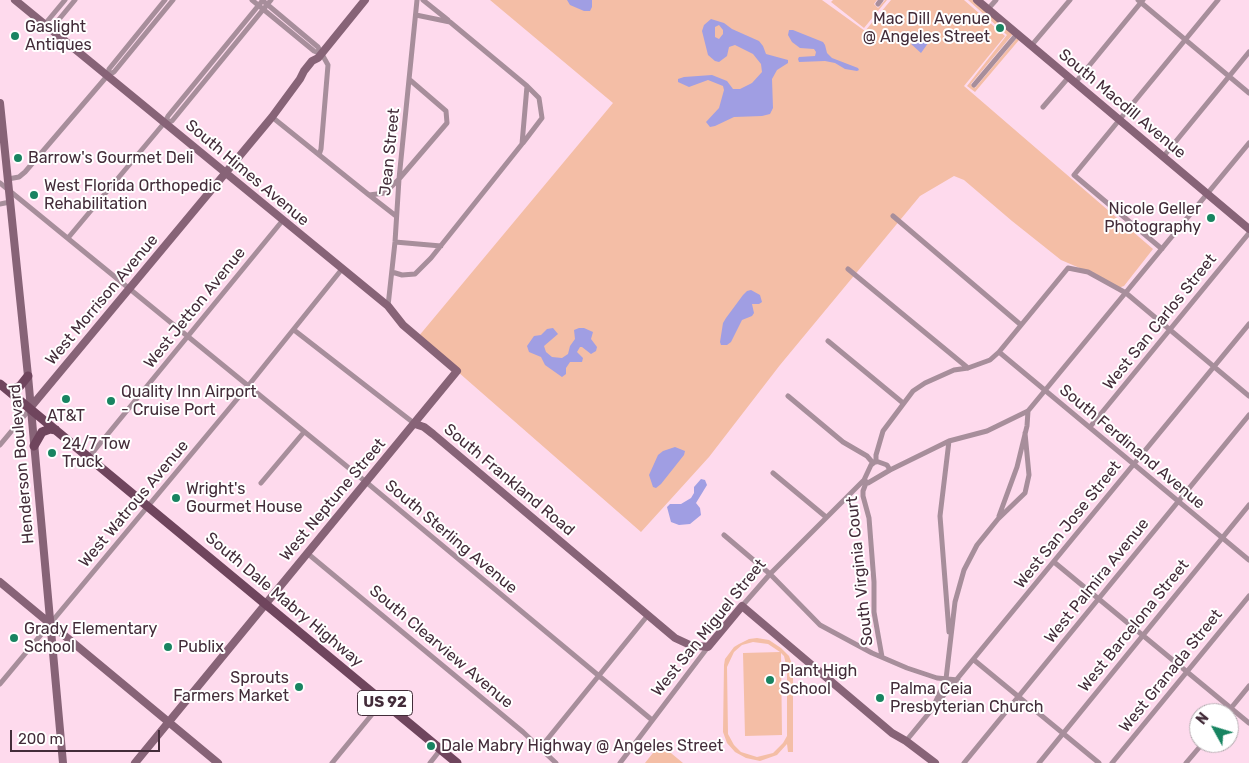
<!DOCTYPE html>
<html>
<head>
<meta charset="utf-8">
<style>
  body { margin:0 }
  #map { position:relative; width:1249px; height:763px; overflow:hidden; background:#fedaed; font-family:Rubik,sans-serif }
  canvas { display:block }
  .north { position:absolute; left:1189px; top:703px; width:50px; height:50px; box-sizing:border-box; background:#fff; border:1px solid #b4abb0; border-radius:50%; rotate:309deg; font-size:14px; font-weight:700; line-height:20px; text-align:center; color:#432c39 }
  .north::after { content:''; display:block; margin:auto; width:18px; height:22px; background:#188461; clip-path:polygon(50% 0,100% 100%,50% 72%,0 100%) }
  .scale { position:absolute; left:10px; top:730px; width:150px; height:22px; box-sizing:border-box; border:2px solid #432c39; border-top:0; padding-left:6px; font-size:15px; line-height:18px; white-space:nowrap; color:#432c39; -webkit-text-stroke:4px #fff; paint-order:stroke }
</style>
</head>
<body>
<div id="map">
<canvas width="1249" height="763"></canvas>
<div class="north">N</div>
<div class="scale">200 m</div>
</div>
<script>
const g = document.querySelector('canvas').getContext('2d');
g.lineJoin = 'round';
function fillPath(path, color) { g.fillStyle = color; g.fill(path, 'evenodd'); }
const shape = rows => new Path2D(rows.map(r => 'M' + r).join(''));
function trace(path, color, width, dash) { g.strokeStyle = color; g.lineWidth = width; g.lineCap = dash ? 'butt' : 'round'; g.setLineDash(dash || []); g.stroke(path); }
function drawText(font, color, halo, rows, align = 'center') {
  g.font = font + ' Rubik,sans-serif'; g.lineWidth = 4; g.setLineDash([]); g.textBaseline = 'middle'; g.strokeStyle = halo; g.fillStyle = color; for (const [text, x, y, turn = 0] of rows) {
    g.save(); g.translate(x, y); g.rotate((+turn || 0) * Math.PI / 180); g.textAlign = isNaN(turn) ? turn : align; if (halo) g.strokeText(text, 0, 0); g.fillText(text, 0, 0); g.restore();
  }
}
fillPath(shape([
  [490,0,822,0,865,31,891,0,964,0,1005,36,964,86,1153,249,1124,286,1118,288,1103,278,1061,260,1012,221,964,180,954,176,920,196,780,365,709,457,641,532,418,337,613,103],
  [833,0,877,0,874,4,878,8,885,0,887,0,864,28,831,2],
  [968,0,973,0,1013,34,971,84,975,88,1017,38,1019,40,975,92,967,86,1007,35],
  [757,638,769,640,781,648,789,656,793,667,793,752,788,752,787,744,777,755,760,761,746,758,735,752,727,743,723,732,724,665,725,659,734,647,739,644,749,639],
  [753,642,768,644,780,652,743,653,745,736,782,735,781,653,784,656,787,669,787,736,783,743,773,753,757,757,741,752,734,745,728,734,727,667,734,652,742,645],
  [660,744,683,763,645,763]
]), '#f4bea6');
fillPath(shape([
  [567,0,592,0,592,7,590,11,584,11,570,5],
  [711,19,724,23,732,29,759,41,763,46,766,54,788,60,788,63,777,70,772,79,773,108,770,114,762,116,734,117,715,126,710,127,706,122,719,108,724,90,723,86,708,80,689,87,678,82,678,79,684,77,712,75,727,81,733,89,740,89,752,83,762,72,761,64,753,54,735,45,729,47,727,56,719,62,715,61,708,55,702,31,704,25],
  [719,25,723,30,723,34,719,39,715,37,715,27],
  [789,30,793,30,823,42,825,45,827,53,832,58,858,68,859,70,857,71,845,69,835,63,825,61,799,62,798,59,799,57,815,56,816,52,814,49,800,48,792,42,788,35],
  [923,32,931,39,921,53,911,44],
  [751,290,760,295,762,302,759,304,752,304,754,313,752,316,742,320,731,342,727,345,721,345,720,342,723,323,726,318,743,295,747,291],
  [553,328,558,334,544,346,546,352,552,357,562,358,568,354,570,346,575,339,574,330,579,328,584,328,593,332,591,339,597,347,596,351,591,354,582,347,580,347,577,352,583,358,582,362,570,362,566,368,566,374,562,377,545,365,541,357,529,352,527,346,534,336,541,335,547,329],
  [675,447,685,451,684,455,661,484,656,488,653,487,649,475,658,455,663,451],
  [701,479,705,480,707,485,696,503,700,508,701,515,690,524,679,525,671,522,667,507,670,504,681,504,691,498,694,493,694,487]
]), '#a09ee3');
trace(shape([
  [252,0,314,51,321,54],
  [262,0,318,47,328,65,321,149,319,155],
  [423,0,448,20],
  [1138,0,1249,93],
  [878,4,881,0],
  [988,9,996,0],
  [416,15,450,22,527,86,539,98,542,118,523,143],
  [45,24,65,0],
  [51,29,75,0],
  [1031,46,1070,0],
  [108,75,114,72,173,0],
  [1075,83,1143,0],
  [974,85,1017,34],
  [1043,107,1068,78],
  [272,117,369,195,385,193,399,179,447,123,446,111,410,80],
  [165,122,172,121,271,0],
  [1163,157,1249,52],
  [8,179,19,177,25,172,108,75,109,69,165,0],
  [0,183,366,482,652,720],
  [369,195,396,216],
  [0,204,10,202],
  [893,216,1021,325],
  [68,238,165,122,168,116,263,0],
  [395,242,441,246],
  [1162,249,1074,175,1218,0],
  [848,269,968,368],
  [392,272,402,275,415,274,431,258,522,144,527,86],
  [388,306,395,242,399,179,417,0],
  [294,330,415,424],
  [828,341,903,403],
  [999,352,1249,560],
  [788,396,843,442,867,456,873,463],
  [1090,427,1249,233],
  [0,445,30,409],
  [89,457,283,220],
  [876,461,887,465,890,470,868,483,864,480,871,465,876,461],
  [876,462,876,455,883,431,913,391,925,383,954,370,968,368,990,360,999,352,1068,268,1088,272,1126,293,1249,396],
  [890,470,949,441,987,431,1028,411,1249,143],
  [773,473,826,517],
  [261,483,304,432],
  [866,483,863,491,863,496,869,518,874,582,874,612,882,657],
  [999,516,1017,467,1027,426,1028,411],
  [724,535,770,574,820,625,872,653,907,668,937,678,958,680],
  [307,553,523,732,556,763],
  [1054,562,1249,723],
  [742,606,770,574,864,480],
  [949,632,940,516,949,441],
  [974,660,1099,763],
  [0,684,248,386,342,269],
  [935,703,946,679,955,602,964,570,977,545,998,519,1025,493,1029,475,1025,433],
  [1227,713,1249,686],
  [906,741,1249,324],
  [541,747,648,615],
  [332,763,383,701],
  [430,763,441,749],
  [620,763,708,647],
  [964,763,1249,415],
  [1039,763,1249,505],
  [1112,763,1249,596],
  [1186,763,1203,743]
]), '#a78e9b', 5);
trace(shape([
  [15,0,388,306,403,325,457,371,135,763],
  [977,0,1249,229],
  [0,103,28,376,63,763],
  [30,408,272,117,300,79,304,71,312,61,318,58,365,0],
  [415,424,424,427,433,434,675,638,690,645,708,647,742,606,892,733,906,741,935,763],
  [0,582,218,763]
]), '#876377', 8);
trace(shape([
  [0,384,457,763],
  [6,389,11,390,20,386,28,376],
  [34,446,42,432,50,429,56,430]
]), '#6f455d', 9);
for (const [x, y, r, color] of [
  [1000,28,5,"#188461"],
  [15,36,5,"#188461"],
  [18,158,5,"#188461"],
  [34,195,5,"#188461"],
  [1211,218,5,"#188461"],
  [66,399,5,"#188461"],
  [111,401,5,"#188461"],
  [52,453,5,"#188461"],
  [176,498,5,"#188461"],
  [14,638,5,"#188461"],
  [168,647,5,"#188461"],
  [770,680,5,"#188461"],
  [299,687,5,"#188461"],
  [880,698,5,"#188461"],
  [431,746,5,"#188461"]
]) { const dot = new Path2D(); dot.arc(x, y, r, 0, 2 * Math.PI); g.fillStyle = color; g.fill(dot); trace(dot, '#fff', 2); }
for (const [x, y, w] of [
  [385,703,55]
]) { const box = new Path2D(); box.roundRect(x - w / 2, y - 12.5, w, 25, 4); g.fillStyle = '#fff'; g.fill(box); trace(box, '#432c39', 1); }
drawText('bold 15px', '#432c39', null, [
  ["US 92",385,703]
]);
drawText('16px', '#432c39', '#fff', [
  ["Mac Dill Avenue",990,19,"right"],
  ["@ Angeles Street",990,37,"right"],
  ["Gaslight",25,27],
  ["Antiques",25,45],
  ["Barrow's Gourmet Deli",28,158],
  ["West Florida Orthopedic",44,186],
  ["Rehabilitation",44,204],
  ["Nicole Geller",1201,209,"right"],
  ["Photography",1201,227,"right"],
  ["Quality Inn Airport",121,392],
  ["- Cruise Port",121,410],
  ["AT&T",66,416,"center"],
  ["24/7 Tow",62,444],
  ["Truck",62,462],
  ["Wright's",186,489],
  ["Gourmet House",186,507],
  ["Grady Elementary",24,629],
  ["School",24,647],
  ["Publix",178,647],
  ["Plant High",780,671],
  ["School",780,689],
  ["Sprouts",289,678,"right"],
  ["Farmers Market",289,696,"right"],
  ["Palma Ceia",890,689],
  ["Presbyterian Church",890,707],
  ["Dale Mabry Highway @ Angeles Street",441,746]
], 'left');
drawText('16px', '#432c39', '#fff', [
  ["South Macdill Avenue",1122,104,40],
  ["Jean Street",390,152,-84],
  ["South Himes Avenue",247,173,40],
  ["West Morrison Avenue",102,300,-50],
  ["West Jetton Avenue",195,308,-51],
  ["West San Carlos Street",1160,322,-51],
  ["South Ferdinand Avenue",1132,447,40],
  ["Henderson Boulevard",22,464,-95],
  ["South Frankland Road",509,480,40],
  ["West Neptune Street",333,500,-50],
  ["West Watrous Avenue",134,504,-50],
  ["West San Jose Street",1068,525,-51],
  ["South Sterling Avenue",451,537,40],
  ["South Virginia Court",860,571,-96],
  ["West Palmira Avenue",1097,581,-51],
  ["South Dale Mabry Highway",284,600,40],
  ["West Barcelona Street",1134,626,-51],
  ["West San Miguel Street",709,628,-51],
  ["South Clearview Avenue",441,647,40],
  ["West Granada Street",1171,671,-51]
]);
</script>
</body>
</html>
